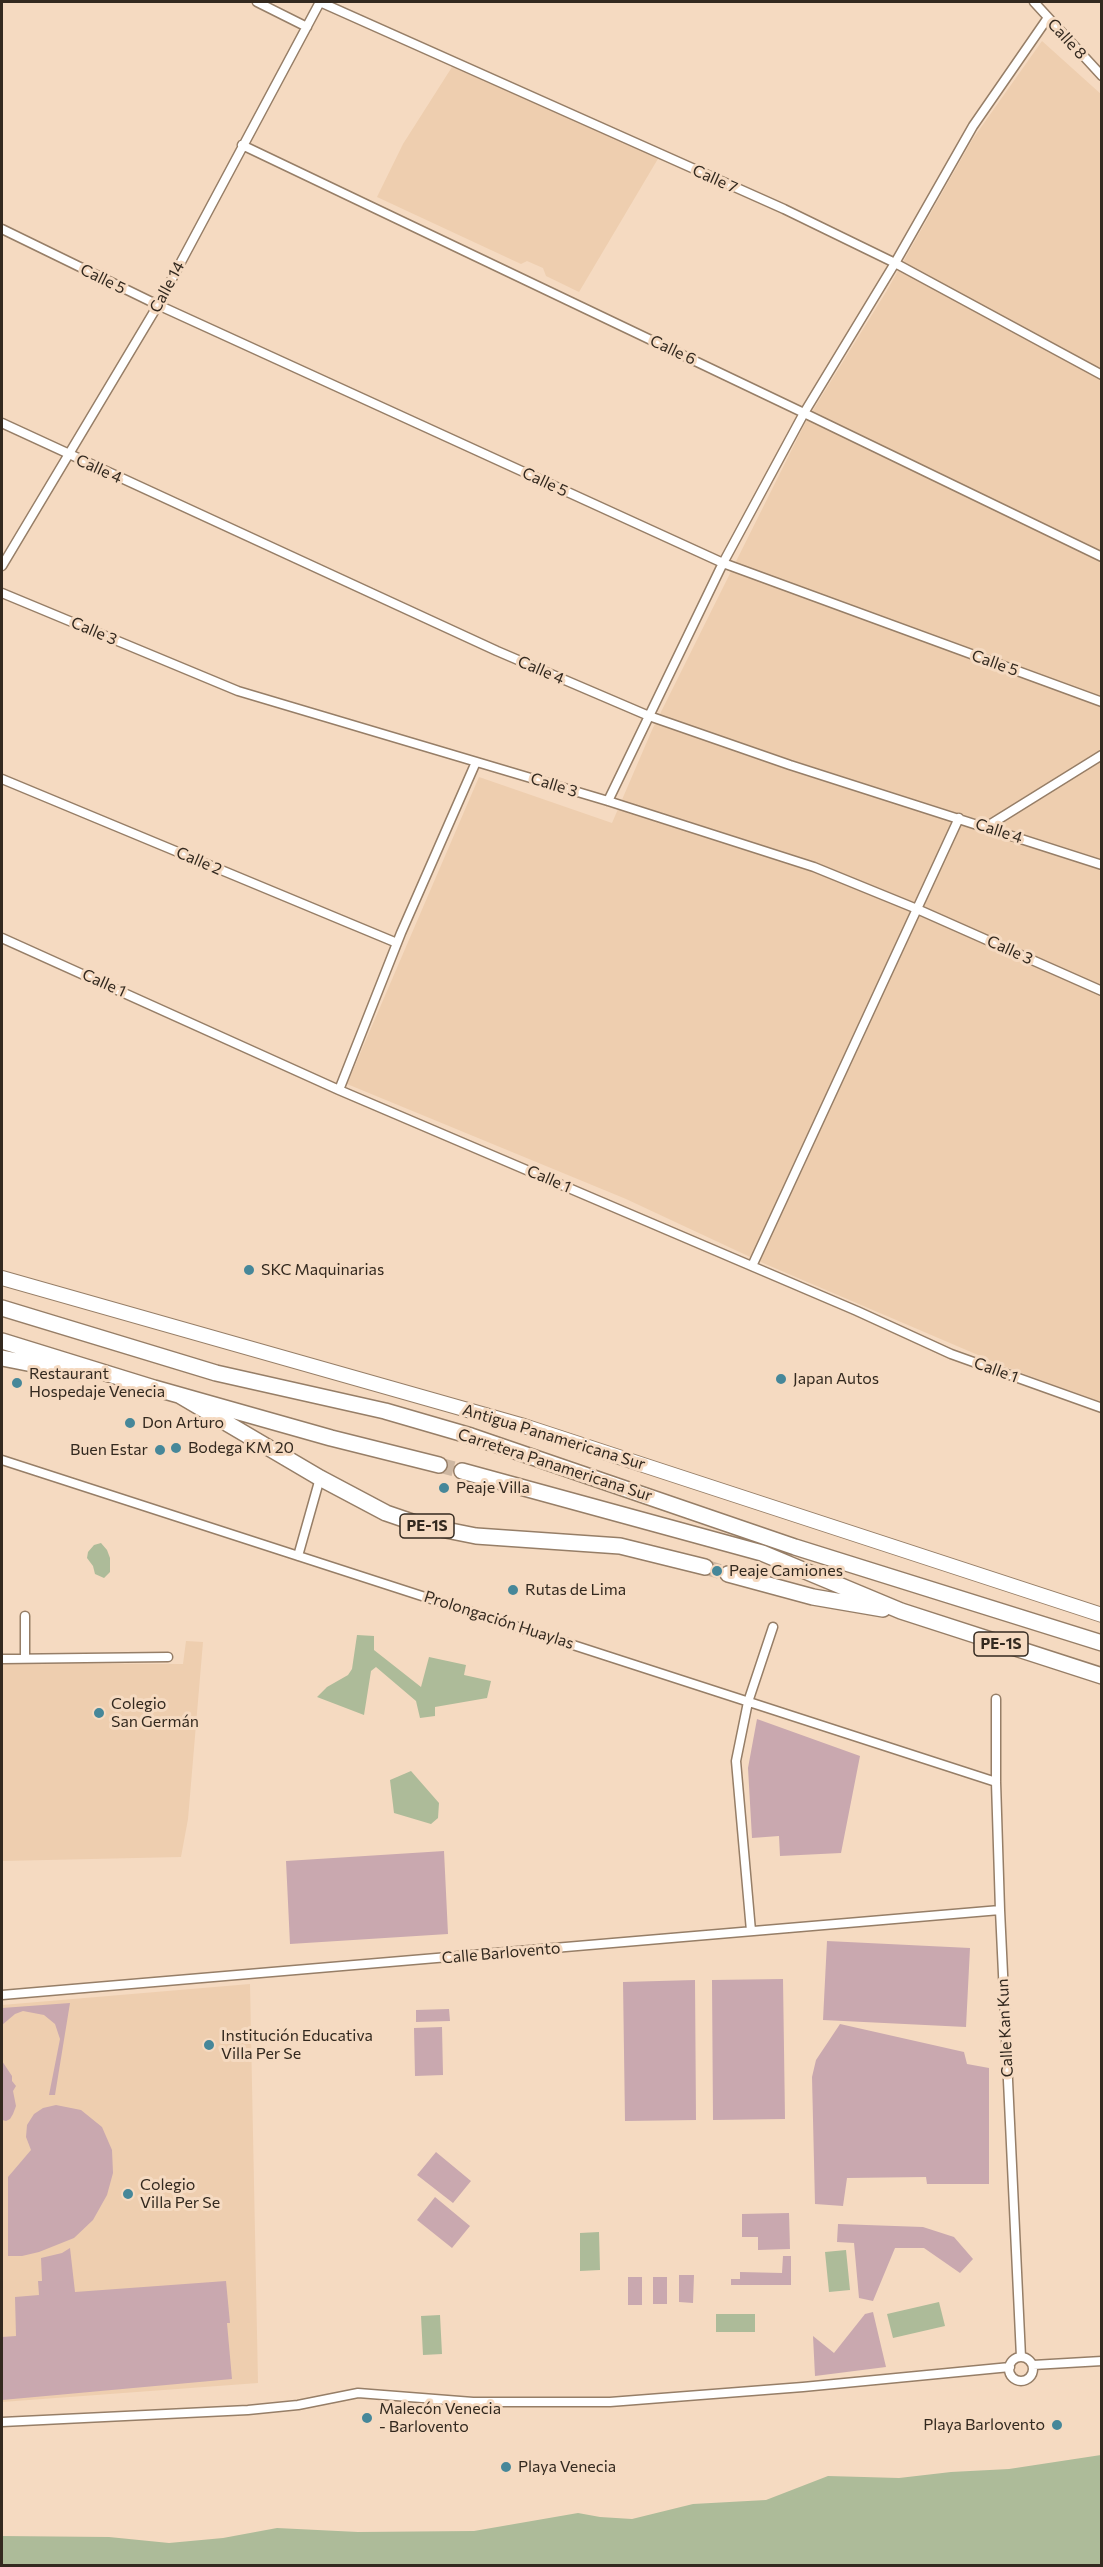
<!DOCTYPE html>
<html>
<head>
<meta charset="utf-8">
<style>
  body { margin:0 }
  #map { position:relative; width:1103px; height:2567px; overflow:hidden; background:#f5dac1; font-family:Commissioner,sans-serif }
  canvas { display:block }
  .frame { position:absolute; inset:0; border:3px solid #33291f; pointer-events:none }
</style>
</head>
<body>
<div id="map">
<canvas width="1103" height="2567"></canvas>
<div class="frame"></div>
</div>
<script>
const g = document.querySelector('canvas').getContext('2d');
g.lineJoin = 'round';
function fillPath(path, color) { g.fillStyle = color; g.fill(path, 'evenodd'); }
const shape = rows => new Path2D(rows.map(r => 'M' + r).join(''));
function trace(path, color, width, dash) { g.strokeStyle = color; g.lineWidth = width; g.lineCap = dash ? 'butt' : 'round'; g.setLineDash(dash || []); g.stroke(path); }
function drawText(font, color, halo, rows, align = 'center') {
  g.font = font + ' Commissioner,sans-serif'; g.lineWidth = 6; g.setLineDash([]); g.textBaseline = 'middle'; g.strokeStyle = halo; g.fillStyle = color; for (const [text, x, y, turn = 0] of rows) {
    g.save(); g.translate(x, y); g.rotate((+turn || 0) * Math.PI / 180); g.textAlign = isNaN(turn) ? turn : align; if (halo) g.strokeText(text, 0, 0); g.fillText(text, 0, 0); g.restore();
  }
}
fillPath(shape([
  [1042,41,1102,95,1101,1403,1006,1367,763,1263,626,1199,347,1084,479,777,612,823,652,730,805,423,886,292,972,140],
  [452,67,659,157,579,292,546,276,543,268,527,261,521,264,377,197,403,144],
  [186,1641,203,1642,188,1819,181,1857,2,1861,2,1663,183,1664],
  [250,1984,258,2383,2,2402,2,2005]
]), '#eeceaf');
fillPath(shape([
  [757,1719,860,1756,841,1853,780,1856,779,1836,752,1838,748,1768],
  [444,1851,448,1934,290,1944,286,1861],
  [827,1941,970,1948,966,2027,823,2020],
  [783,1979,785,2119,713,2120,712,1980],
  [695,1980,696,2120,625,2121,623,1982],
  [70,2003,55,2095,49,2095,60,2039,55,2024,44,2015,23,2011,15,2014,2,2025,2,2008],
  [449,2009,450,2021,416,2022,416,2010],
  [840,2024,964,2052,967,2064,989,2068,989,2184,927,2184,926,2177,847,2178,843,2206,815,2204,812,2077,816,2060],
  [442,2027,443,2075,415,2076,414,2028],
  [2,2061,12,2076,12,2081,16,2086,13,2091,16,2106,13,2114,10,2119,6,2121,2,2120],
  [56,2105,81,2110,102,2127,112,2150,113,2173,107,2195,93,2220,74,2238,39,2252,22,2256,8,2256,8,2177,31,2150,26,2137,27,2125,34,2114,43,2108],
  [436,2152,471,2181,453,2203,417,2175],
  [435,2197,470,2226,452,2248,417,2220],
  [789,2213,790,2249,758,2250,758,2237,742,2237,742,2214],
  [838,2224,923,2227,954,2237,973,2259,960,2273,924,2248,895,2248,873,2301,859,2298,854,2243,837,2242],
  [70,2248,75,2292,226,2281,230,2323,227,2323,232,2379,2,2400,2,2337,16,2336,15,2297,39,2295,38,2281,42,2281,41,2258,62,2253],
  [783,2256,791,2256,791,2285,731,2285,731,2279,740,2279,740,2272,782,2273],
  [679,2275,694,2275,693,2303,679,2302],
  [628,2277,642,2277,642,2305,628,2305],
  [653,2277,667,2277,667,2304,653,2304],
  [873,2312,886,2367,815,2376,813,2336,834,2353,865,2314]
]), '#c9a8af');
fillPath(shape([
  [101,1543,107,1550,110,1558,110,1572,104,1578,95,1574,93,1566,87,1558,88,1552,94,1545],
  [357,1635,374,1636,374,1650,421,1687,429,1657,466,1665,464,1675,491,1681,487,1698,435,1707,435,1716,420,1718,416,1701,376,1667,371,1671,364,1715,317,1697,327,1687,348,1675,352,1669],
  [411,1771,439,1803,438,1818,431,1824,394,1813,390,1780],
  [599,2232,600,2270,580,2271,580,2233],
  [846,2250,850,2290,829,2292,825,2252],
  [939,2302,945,2326,893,2338,887,2314],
  [716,2314,755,2314,755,2332,716,2332],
  [440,2315,442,2354,423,2355,421,2316],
  [1101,2455,1101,2565,2,2565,2,2536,109,2537,169,2543,223,2538,277,2528,358,2532,474,2531,578,2513,600,2517,632,2519,693,2504,766,2500,828,2476,899,2478,951,2472,1009,2469]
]), '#adbb99');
trace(shape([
  [439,1465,462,1471],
  [705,1567,728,1574]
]), '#ceb7a1', 15, [15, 8]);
const minor = shape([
  [257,2,307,27],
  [320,2,784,209,895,263,1102,375],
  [1034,2,1102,76],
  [242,145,804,413,1102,557],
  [2,229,158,305,723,563,1102,702],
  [2,423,497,651,649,716,790,765,1102,865],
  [2,566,158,305,320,2],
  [2,593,238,691,608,801,814,867,917,909,1102,991],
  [2,779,397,943],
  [608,801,723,563,804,413,895,263,973,126,1047,19],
  [986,827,1102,755],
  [2,938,339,1090,857,1311,951,1354,1102,1408],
  [339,1090,401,933,476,762],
  [752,1266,959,818],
  [2,1460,996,1782],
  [298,1556,320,1478],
  [25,1616,25,1658],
  [2,1659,168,1657],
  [996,1699,996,1782,1000,1910,1021,2357],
  [751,1931,736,1761,748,1702,773,1627],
  [2,1995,1000,1910],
  '1009 2369a12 12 0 1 1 24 0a12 12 0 1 1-24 0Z',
  [1033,2365,1102,2361],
  [2,2422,248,2410,298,2405,358,2393,473,2402,610,2402,803,2387,1010,2367]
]);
const primary = shape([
  [2,1278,524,1426,1102,1615]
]);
const motorway = shape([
  [2,1308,216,1373,385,1411,471,1436,795,1547,1102,1643],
  [2,1341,154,1388,331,1438,439,1465],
  [2,1358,78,1373],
  [179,1395,320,1478,386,1513,421,1525,476,1536,620,1546,705,1567],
  [462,1471,762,1553,901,1611,1102,1676],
  [728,1574,813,1597,883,1609]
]);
trace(minor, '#967e67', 11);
trace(primary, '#967e67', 16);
trace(motorway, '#967e67', 18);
trace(minor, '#fff', 8);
trace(primary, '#fff', 14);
trace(motorway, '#fff', 15);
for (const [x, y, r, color] of [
  [249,1270,6,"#468799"],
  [781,1379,6,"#468799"],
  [17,1383,6,"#468799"],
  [130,1423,6,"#468799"],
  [176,1448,6,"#468799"],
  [160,1450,6,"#468799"],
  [444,1488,6,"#468799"],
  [717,1571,6,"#468799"],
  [513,1590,6,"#468799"],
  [99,1713,6,"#468799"],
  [209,2045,6,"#468799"],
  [128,2194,6,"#468799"],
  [367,2418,6,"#468799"],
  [1057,2425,6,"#468799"],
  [506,2467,6,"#468799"]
]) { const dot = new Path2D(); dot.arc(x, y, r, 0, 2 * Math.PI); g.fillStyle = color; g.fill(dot); trace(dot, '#f5dac1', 2); }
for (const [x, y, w] of [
  [427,1526,54],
  [1001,1644,54]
]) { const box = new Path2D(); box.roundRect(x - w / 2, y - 12, w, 24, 4.5); g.fillStyle = '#f5dac1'; g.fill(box); trace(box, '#33291f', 1.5); }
drawText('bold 15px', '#33291f', null, [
  ["PE-1S",427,1526],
  ["PE-1S",1001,1644]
]);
drawText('16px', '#33291f', '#f5dac1', [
  ["Calle 8",1067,39,47],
  ["Calle 7",715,179,24],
  ["Calle 5",103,279,26],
  ["Calle 14",167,287,-62],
  ["Calle 6",673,350,25],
  ["Calle 4",99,469,24],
  ["Calle 5",545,482,25],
  ["Calle 3",94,631,23],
  ["Calle 5",995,663,20],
  ["Calle 4",541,670,23],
  ["Calle 3",554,785,17],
  ["Calle 4",999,831,18],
  ["Calle 2",199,861,23],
  ["Calle 3",1010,950,24],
  ["Calle 1",104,983,24],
  ["Calle 1",549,1179,23],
  ["Calle 1",996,1370,20],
  ["Antigua Panamericana Sur",554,1437,17],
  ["Carretera Panamericana Sur",555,1465,18],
  ["Prolongación Huaylas",499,1620,18],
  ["Calle Barlovento",501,1953,-5],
  ["Calle Kan Kun",1005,2028,-93]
]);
drawText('16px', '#33291f', '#f5dac1', [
  ["SKC Maquinarias",261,1270],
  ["Restaurant",29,1374],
  ["Hospedaje Venecia",29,1392],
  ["Japan Autos",793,1379],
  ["Don Arturo",142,1423],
  ["Bodega KM 20",188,1448],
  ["Buen Estar",148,1450,"right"],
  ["Peaje Villa",456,1488],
  ["Peaje Camiones",729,1571],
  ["Rutas de Lima",525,1590],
  ["Colegio",111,1704],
  ["San Germán",111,1722],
  ["Institución Educativa",221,2036],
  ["Villa Per Se",221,2054],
  ["Colegio",140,2185],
  ["Villa Per Se",140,2203],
  ["Malecón Venecia",379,2409],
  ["- Barlovento",379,2427],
  ["Playa Barlovento",1045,2425,"right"],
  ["Playa Venecia",518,2467]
], 'left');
</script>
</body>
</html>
